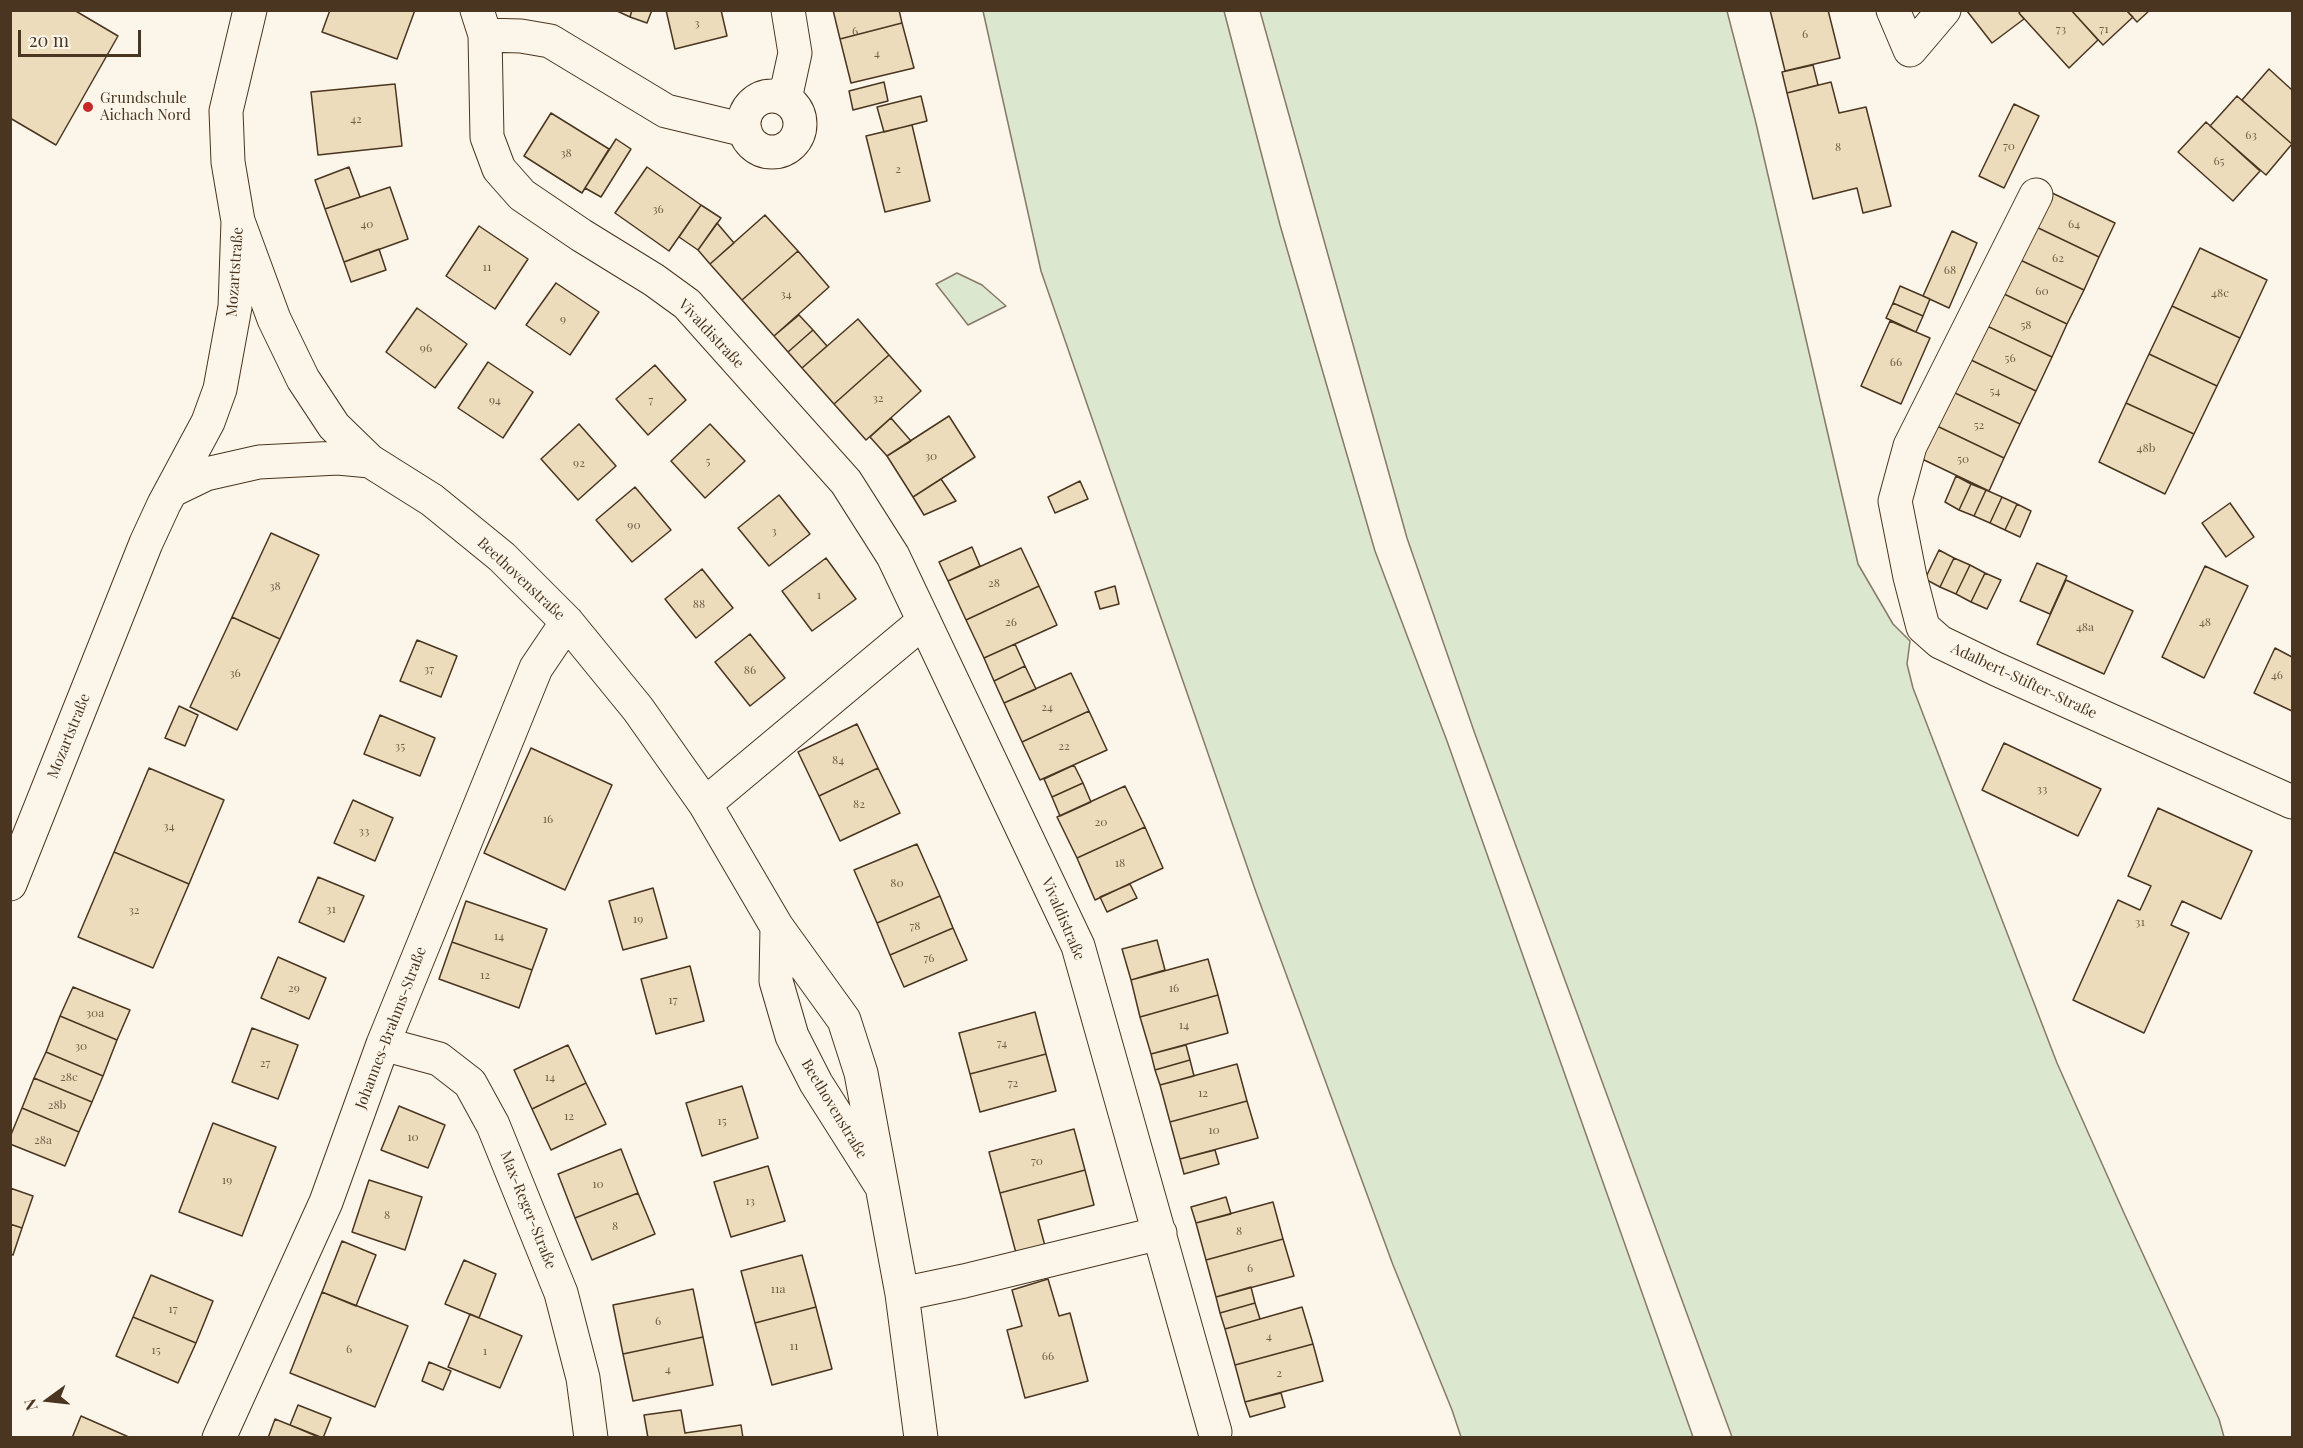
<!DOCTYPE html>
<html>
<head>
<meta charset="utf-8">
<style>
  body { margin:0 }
  #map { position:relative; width:2303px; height:1448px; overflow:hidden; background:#fbf6e9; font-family:"Playfair Display",serif }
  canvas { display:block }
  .frame { position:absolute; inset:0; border:12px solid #4a3520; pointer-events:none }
  .north { position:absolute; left:18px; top:1370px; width:60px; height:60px; -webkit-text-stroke:4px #fbf6e9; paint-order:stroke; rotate:255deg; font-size:16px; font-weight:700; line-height:24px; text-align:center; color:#4a3520 }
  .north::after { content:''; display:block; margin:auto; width:21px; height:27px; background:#4a3520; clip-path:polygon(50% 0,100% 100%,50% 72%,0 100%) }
  .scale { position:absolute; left:18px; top:30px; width:123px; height:27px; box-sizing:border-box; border:3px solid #4a3520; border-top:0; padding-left:8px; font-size:18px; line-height:21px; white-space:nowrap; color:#4a3520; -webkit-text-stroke:4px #fbf6e9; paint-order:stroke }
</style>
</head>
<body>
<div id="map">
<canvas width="2303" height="1448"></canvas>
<div class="frame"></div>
<div class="north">N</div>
<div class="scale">20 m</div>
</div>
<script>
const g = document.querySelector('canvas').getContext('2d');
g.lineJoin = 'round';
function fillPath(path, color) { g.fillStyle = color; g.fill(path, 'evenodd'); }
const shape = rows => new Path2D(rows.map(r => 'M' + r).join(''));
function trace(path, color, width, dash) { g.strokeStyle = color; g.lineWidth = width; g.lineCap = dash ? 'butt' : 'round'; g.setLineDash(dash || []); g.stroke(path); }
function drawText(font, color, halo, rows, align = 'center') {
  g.font = font + ' "Playfair Display",serif'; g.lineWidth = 4.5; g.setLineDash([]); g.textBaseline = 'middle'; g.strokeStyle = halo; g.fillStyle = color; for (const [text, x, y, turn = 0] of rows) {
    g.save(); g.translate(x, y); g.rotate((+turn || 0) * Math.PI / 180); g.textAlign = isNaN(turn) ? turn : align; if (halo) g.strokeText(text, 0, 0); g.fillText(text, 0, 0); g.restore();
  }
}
const green = shape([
  [983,11,1224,11,1280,225,1375,551,1447,741,1693,1437,1461,1437,1452,1410,1393,1265,1257,895,1041,271,983,11],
  [1260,11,1727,11,1755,119,1858,564,1893,624,1910,641,1907,664,1913,688,2057,1063,2124,1213,2219,1419,2224,1437,1732,1437,1475,734,1407,538,1260,11],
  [957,273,982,285,1006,306,968,325,936,284,957,273]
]);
fillPath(green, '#dce7d0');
trace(green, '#887966', 1.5);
const building = shape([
  [10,10,74,10,118,36,56,145,10,118,10,10],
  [330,10,415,10,397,59,322,32,330,10],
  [615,10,632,10,630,17,615,10],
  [632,10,652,10,647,23,630,17,632,10],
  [666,10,721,10,727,36,675,49,666,10],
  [833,10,899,10,902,23,840,39,833,10],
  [1770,10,1828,10,1840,58,1785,71,1770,10],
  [2020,10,2019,13,2024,19,1992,43,1967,11,2020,10],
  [2021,10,2071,10,2098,40,2069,68,2019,13,2021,10],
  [2071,10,2126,10,2133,17,2103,45,2071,10],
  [2126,10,2150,10,2137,22,2126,10],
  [902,23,914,68,851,83,840,39,902,23],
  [1813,65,1818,85,1787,93,1782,72,1813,65],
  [2269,69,2292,90,2292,144,2242,100,2269,69],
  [884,82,888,101,853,110,849,91,884,82],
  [1831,82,1839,113,1866,107,1891,206,1863,213,1857,188,1813,199,1787,93,1831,82],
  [395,84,402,146,318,155,311,92,395,84],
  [921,96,927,121,884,132,877,107,921,96],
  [2237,96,2292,144,2266,175,2210,126,2237,96],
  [2014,104,2039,116,2004,188,1979,176,2014,104],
  [551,113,609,149,582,193,524,156,551,113],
  [2206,122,2260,171,2233,201,2178,152,2206,122],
  [912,125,930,201,885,212,866,136,912,125],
  [616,139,631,149,601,197,585,188,616,139],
  [349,167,360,197,325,209,315,180,349,167],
  [647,167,701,205,669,251,615,213,647,167],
  [390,187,408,239,344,262,325,209,390,187],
  [2048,191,2115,223,2099,257,2032,225,2048,191],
  [701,205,721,218,698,250,679,237,701,205],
  [765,215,798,251,742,300,710,264,765,215],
  [717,223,734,243,710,264,698,250,717,223],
  [2032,225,2099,257,2084,290,2016,258,2032,225],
  [479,226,528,259,495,309,446,276,479,226],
  [1952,231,1977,243,1949,308,1923,296,1952,231],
  [2200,248,2267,280,2240,338,2172,306,2200,248],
  [379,249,386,270,351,282,344,262,379,249],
  [798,251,829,287,774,336,742,300,798,251],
  [2016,258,2084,290,2067,324,2000,292,2016,258],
  [556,283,599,312,570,355,526,325,556,283],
  [1900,286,1930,299,1923,316,1893,303,1900,286],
  [2000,292,2067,324,2052,357,1985,325,2000,292],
  [1893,303,1923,316,1916,332,1886,318,1893,303],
  [2172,306,2240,338,2217,386,2149,354,2172,306],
  [417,308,467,344,435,388,386,352,417,308],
  [799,315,813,330,788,352,774,336,799,315],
  [858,319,889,355,834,404,802,368,858,319],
  [1890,321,1930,338,1901,404,1861,386,1890,321],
  [1985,325,2052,357,2036,391,1969,359,1985,325],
  [813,330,827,346,802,368,788,352,813,330],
  [2149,354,2217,386,2194,434,2126,403,2149,354],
  [889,355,921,391,866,440,834,404,889,355],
  [1969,359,2036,391,2020,424,1953,392,1969,359],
  [488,362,533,392,503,438,458,408,488,362],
  [655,365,686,400,648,435,616,399,655,365],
  [1953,392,2020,424,2004,458,1937,426,1953,392],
  [2126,403,2194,434,2165,494,2099,462,2126,403],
  [949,416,975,457,913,497,887,456,949,416],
  [891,418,911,441,887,456,870,437,891,418],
  [579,424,616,466,578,500,541,459,579,424],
  [710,424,745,461,705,498,671,461,710,424],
  [1937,426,2004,458,1989,491,1922,459,1937,426],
  [1956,476,1971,484,1959,510,1945,502,1956,476],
  [941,479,956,501,924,515,913,497,941,479],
  [1080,481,1088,499,1055,513,1048,497,1080,481],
  [1971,484,1986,490,1974,516,1959,510,1971,484],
  [635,487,671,530,632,562,596,520,635,487],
  [1986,490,2002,497,1990,523,1974,516,1986,490],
  [779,495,810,534,769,566,738,528,779,495],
  [2002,497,2017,504,2005,530,1990,523,2002,497],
  [2230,503,2254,537,2226,557,2202,523,2230,503],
  [2017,504,2031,511,2020,537,2005,530,2017,504],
  [271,533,319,555,280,639,232,617,271,533],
  [972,547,980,566,948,581,939,562,972,547],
  [1021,548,1039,586,966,620,948,581,1021,548],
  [1939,550,1954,558,1940,587,1925,579,1939,550],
  [826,558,856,599,812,631,782,591,826,558],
  [1954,558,1970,565,1956,594,1940,587,1954,558],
  [2037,563,2067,576,2050,614,2020,601,2037,563],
  [1970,565,1985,573,1971,602,1956,594,1970,565],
  [2205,566,2248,586,2204,678,2162,657,2205,566],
  [702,569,733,608,696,638,665,599,702,569],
  [1985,573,2001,580,1987,609,1971,602,1985,573],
  [2066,580,2133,611,2104,674,2037,644,2066,580],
  [1039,586,1057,625,984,658,966,620,1039,586],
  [1115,586,1119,604,1100,609,1095,592,1115,586],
  [232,617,280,639,237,730,190,707,232,617],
  [750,634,785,678,750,706,715,662,750,634],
  [417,640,457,656,441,697,400,681,417,640],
  [1015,644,1025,666,994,681,984,658,1015,644],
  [2275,648,2292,657,2292,711,2254,693,2275,648],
  [1025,666,1036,689,1004,703,994,681,1025,666],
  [1071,673,1089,711,1022,742,1004,703,1071,673],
  [179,706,198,715,185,746,165,738,179,706],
  [1089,711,1107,750,1040,780,1022,742,1089,711],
  [380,715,435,738,420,776,364,754,380,715],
  [857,724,878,768,819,796,798,752,857,724],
  [2004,743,2101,789,2078,836,1982,790,2004,743],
  [531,748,612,785,565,890,484,853,531,748],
  [1074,765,1083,783,1052,797,1044,779,1074,765],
  [149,768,224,800,189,884,114,852,149,768],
  [878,768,900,813,840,841,819,796,878,768],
  [1083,783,1091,802,1060,816,1052,797,1083,783],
  [1125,786,1145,827,1077,858,1057,817,1125,786],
  [353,800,393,818,375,861,334,843,353,800],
  [2158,808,2252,851,2221,919,2182,901,2171,925,2189,933,2144,1033,2073,1000,2118,900,2140,910,2151,886,2128,876,2158,808],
  [1145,827,1163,868,1095,900,1077,858,1145,827],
  [917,844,940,896,877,923,854,870,917,844],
  [114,852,189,884,153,968,78,937,114,852],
  [318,877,364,896,344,942,299,922,318,877],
  [1130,884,1137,898,1107,912,1100,897,1130,884],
  [653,888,667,938,623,950,609,901,653,888],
  [940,896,953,928,890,955,877,923,940,896],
  [466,901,547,929,532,970,452,942,466,901],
  [953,928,967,960,904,987,890,955,953,928],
  [1157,940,1165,970,1131,980,1122,949,1157,940],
  [452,942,532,970,519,1008,439,979,452,942],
  [278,957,326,978,309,1019,261,998,278,957],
  [1208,959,1218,995,1140,1017,1131,980,1208,959],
  [690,966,704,1021,656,1034,641,979,690,966],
  [73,987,130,1010,117,1040,60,1016,73,987],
  [1218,995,1228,1033,1151,1054,1140,1017,1218,995],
  [1035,1012,1046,1054,970,1074,959,1033,1035,1012],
  [60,1016,117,1040,103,1076,46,1052,60,1016],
  [252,1028,298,1045,278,1099,232,1082,252,1028],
  [568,1045,586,1083,532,1109,514,1070,568,1045],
  [1186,1045,1190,1060,1155,1070,1151,1054,1186,1045],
  [46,1052,103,1076,92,1102,34,1078,46,1052],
  [1046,1054,1056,1091,980,1112,970,1074,1046,1054],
  [1190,1060,1194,1076,1160,1085,1155,1070,1190,1060],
  [1237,1064,1247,1101,1170,1122,1160,1085,1237,1064],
  [34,1078,92,1102,79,1132,22,1108,34,1078],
  [586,1083,606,1124,551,1150,532,1109,586,1083],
  [742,1086,758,1138,702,1156,686,1103,742,1086],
  [1247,1101,1258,1138,1180,1159,1170,1122,1247,1101],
  [399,1106,445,1125,428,1168,381,1150,399,1106],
  [22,1108,79,1132,65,1166,10,1144,10,1137,22,1108],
  [213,1123,276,1147,242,1236,179,1212,213,1123],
  [1074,1129,1085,1170,1000,1193,989,1152,1074,1129],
  [621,1149,638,1193,575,1218,558,1174,621,1149],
  [1215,1150,1219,1164,1184,1174,1180,1159,1215,1150],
  [768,1166,785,1221,731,1237,714,1182,768,1166],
  [1085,1170,1094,1205,1038,1220,1045,1246,1016,1253,1000,1193,1085,1170],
  [369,1180,422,1197,405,1250,352,1232,369,1180],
  [10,1188,33,1196,22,1228,10,1224,10,1188],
  [638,1193,655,1234,592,1260,575,1218,638,1193],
  [1226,1197,1231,1214,1196,1223,1191,1207,1226,1197],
  [1273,1202,1283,1239,1206,1260,1196,1223,1273,1202],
  [10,1224,22,1228,13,1255,10,1254,10,1224],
  [1283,1239,1294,1276,1216,1297,1206,1260,1283,1239],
  [342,1241,376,1255,356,1306,322,1292,342,1241],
  [802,1255,816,1307,755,1323,741,1271,802,1255],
  [464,1260,496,1274,479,1318,445,1304,464,1260],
  [151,1275,213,1301,196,1343,133,1317,151,1275],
  [1048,1279,1059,1316,1070,1313,1088,1381,1025,1398,1007,1330,1022,1326,1012,1290,1048,1279],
  [1251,1287,1255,1303,1220,1313,1216,1297,1251,1287],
  [693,1289,703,1337,623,1354,613,1305,693,1289],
  [322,1292,408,1326,375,1407,290,1373,322,1292],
  [1255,1303,1260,1319,1225,1329,1220,1313,1255,1303],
  [816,1307,832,1369,772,1385,755,1323,816,1307],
  [1302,1307,1313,1344,1235,1365,1225,1329,1302,1307],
  [470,1314,522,1336,500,1388,448,1367,470,1314],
  [133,1317,196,1343,178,1383,116,1356,133,1317],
  [703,1337,713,1385,633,1401,623,1354,703,1337],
  [1313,1344,1323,1381,1245,1402,1235,1365,1313,1344],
  [429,1362,451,1371,443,1390,422,1381,429,1362],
  [1281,1393,1285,1407,1250,1417,1245,1402,1281,1393],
  [298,1405,331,1418,323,1438,290,1425,298,1405],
  [681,1410,685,1433,741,1425,743,1438,648,1438,644,1415,681,1410],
  [81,1416,131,1438,72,1438,81,1416],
  [275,1419,290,1425,321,1438,268,1438,275,1419]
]);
fillPath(building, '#ecdcbc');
trace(building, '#4a3520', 1.5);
const street = shape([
  [477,10,485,35,487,137,499,169,522,195,581,235,654,280,687,304,846,482,893,556,1078,946,1215,1432],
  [1893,10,1910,50,1944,10],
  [485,35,521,36,550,41,666,111,745,130],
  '744 124a28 28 0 1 1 56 0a28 28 0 1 1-56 0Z',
  [785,99,795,53,788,10],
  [2036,195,1910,446,1895,501,1910,577,1923,627,1940,642,1996,669,2292,802],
  [238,221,274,319,303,379,334,426,370,461,432,500,502,557,567,622,638,709,705,804,777,927,776,981,792,1036,816,1083,880,1184],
  [173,490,206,474,259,462,338,458,370,461],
  [705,804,924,621],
  [10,884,146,543,164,504,208,422,220,389,235,307,238,221,228,162,226,111,250,10],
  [777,927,844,1020,861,1073,902,1294,921,1438],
  [383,1044,439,1059,470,1083,493,1125,561,1293,583,1378,591,1438],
  [902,1294,964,1281,1160,1233],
  [219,1438,326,1202,383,1044,536,668,567,622]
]);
trace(street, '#4a3520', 35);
trace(street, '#fbf6e9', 33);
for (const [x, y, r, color] of [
  [88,107,6,"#c62828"]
]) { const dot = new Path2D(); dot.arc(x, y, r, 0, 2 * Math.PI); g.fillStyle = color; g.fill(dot); trace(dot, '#fbf6e9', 2); }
drawText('12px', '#725f47', null, [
  ["3",697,23],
  ["73",2061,29],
  ["71",2104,29],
  ["6",855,31],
  ["6",1805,34],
  ["4",877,53],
  ["42",356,119],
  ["63",2251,135],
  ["70",2009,146],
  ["8",1838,147],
  ["38",566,153],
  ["65",2219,161],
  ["2",898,169],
  ["36",658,209],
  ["40",367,224],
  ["64",2074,224],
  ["62",2058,258],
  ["11",487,267],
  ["68",1950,270],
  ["60",2042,291],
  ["48c",2220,293],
  ["34",786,294],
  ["9",563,319],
  ["58",2026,325],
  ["96",426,348],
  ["56",2010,358],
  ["66",1896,362],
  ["54",1995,391],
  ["32",878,398],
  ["94",495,400],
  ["7",651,400],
  ["52",1979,425],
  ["48b",2146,448],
  ["30",931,456],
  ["50",1963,459],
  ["5",708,461],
  ["92",579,463],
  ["90",634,525],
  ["3",774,531],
  ["28",994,583],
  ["38",275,586],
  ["1",819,595],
  ["88",699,604],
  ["26",1011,622],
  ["48",2205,622],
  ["48a",2085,627],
  ["37",429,669],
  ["86",750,670],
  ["36",235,673],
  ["46",2277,675],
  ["24",1047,707],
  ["35",400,746],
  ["22",1064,746],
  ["84",838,760],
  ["33",2042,789],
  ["82",859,804],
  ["16",548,819],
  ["20",1101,822],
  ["34",169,826],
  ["33",364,831],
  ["18",1120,863],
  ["80",897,883],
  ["31",331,909],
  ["32",134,910],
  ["19",638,919],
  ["31",2140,922],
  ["78",915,926],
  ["14",499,936],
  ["76",929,958],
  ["12",485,975],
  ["29",294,988],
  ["16",1174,988],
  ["17",673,1000],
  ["30a",95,1013],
  ["14",1184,1025],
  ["74",1002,1043],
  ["30",81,1046],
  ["27",265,1063],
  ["28c",69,1077],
  ["14",550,1077],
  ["72",1013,1083],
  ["12",1203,1093],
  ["28b",57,1105],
  ["12",569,1116],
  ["15",722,1121],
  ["10",1214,1130],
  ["10",413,1137],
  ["28a",43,1140],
  ["70",1037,1161],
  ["19",227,1180],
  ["10",598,1184],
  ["13",750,1201],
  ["8",387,1215],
  ["8",615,1226],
  ["8",1239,1231],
  ["6",1250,1268],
  ["11a",778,1289],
  ["17",173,1309],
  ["6",658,1321],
  ["4",1269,1336],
  ["11",794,1346],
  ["6",349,1349],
  ["15",156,1350],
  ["1",485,1351],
  ["66",1048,1356],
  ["4",668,1369],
  ["2",1279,1373]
]);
drawText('15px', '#4a3520', '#fbf6e9', [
  ["Grundschule",100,98],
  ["Aichach Nord",100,115]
], 'left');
drawText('15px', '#4a3520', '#fbf6e9', [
  ["Mozartstraße",235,272,-86],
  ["Vivaldistraße",711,334,47],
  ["Beethovenstraße",521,579,43],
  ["Adalbert-Stifter-Straße",2024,681,25],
  ["Mozartstraße",69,736,-68],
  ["Vivaldistraße",1063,919,67],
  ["Johannes-Brahms-Straße",391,1028,-69],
  ["Beethovenstraße",834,1109,59],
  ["Max-Reger-Straße",528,1210,68]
]);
</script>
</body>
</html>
